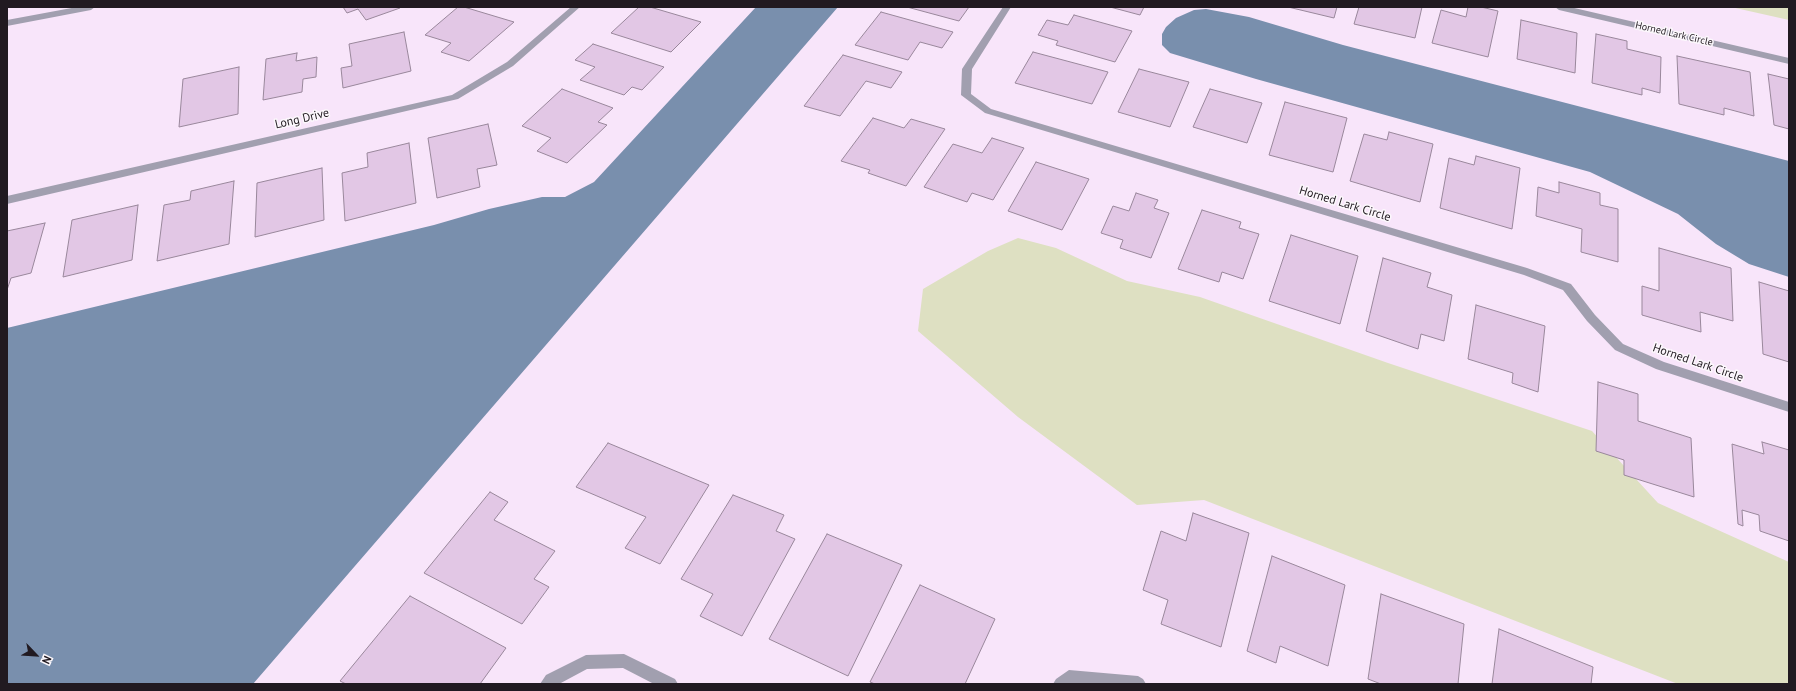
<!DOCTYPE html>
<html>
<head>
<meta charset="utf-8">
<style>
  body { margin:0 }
  #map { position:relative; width:1796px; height:691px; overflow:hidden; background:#f8e5fa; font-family:"PT Sans",sans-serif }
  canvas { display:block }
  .frame { position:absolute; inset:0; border:8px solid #211a21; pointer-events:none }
  .north { position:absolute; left:16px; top:635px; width:40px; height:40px; -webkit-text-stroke:3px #fcf8fc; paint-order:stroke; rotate:115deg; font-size:11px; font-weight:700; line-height:16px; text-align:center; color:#211a21 }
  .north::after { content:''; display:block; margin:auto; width:14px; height:18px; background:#211a21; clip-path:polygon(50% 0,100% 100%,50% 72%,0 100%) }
</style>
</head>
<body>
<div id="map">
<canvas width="1796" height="691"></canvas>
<div class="frame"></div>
<div class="north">N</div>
</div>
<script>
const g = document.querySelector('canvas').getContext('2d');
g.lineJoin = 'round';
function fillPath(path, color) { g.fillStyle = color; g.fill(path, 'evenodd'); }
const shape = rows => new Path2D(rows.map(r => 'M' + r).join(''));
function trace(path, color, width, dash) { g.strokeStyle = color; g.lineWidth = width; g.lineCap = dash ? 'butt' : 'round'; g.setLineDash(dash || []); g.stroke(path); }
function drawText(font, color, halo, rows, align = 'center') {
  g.font = font + ' "PT Sans",sans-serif'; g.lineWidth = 3; g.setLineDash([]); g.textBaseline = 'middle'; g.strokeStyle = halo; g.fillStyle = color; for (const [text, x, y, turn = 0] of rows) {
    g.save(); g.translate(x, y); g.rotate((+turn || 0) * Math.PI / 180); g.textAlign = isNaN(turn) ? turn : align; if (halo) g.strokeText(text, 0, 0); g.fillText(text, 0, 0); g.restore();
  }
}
fillPath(shape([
  [1731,7,1789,7,1789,20],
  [1018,238,1056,248,1127,281,1200,297,1388,363,1592,431,1658,503,1789,562,1789,684,1678,684,1204,500,1137,505,1018,417,918,331,923,289,988,251]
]), '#dee0c2');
fillPath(shape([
  [756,7,838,7,253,684,7,684,7,328,434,225,489,209,542,197,565,197,594,182],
  [1206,9,1249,17,1343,45,1789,161,1789,277,1749,264,1716,244,1678,214,1590,172,1256,79,1170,53,1162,45,1162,34,1166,27,1176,18,1194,10]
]), '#798fad');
const building = shape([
  [343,7,400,7,400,8,366,20,358,9,347,13,343,7],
  [458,7,464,7,514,22,469,61,441,52,451,43,425,35,458,7],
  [639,7,650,7,701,22,671,52,611,33,639,7],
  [907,7,969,7,959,21,907,7],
  [1110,7,1144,7,1140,15,1110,7],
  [1288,7,1337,7,1334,18,1288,7],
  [1359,7,1422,7,1415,38,1354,24,1359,7],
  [1468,7,1481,7,1498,11,1488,57,1432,43,1441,10,1466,17,1468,7],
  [881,12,953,32,942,48,920,42,908,60,855,45,881,12],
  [1074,15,1132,31,1115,62,1056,45,1058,41,1038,35,1047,20,1068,25,1074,15],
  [1521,20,1577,33,1575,73,1517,59,1521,20],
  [404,32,411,71,343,88,341,68,352,66,349,44,404,32],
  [1596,34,1627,41,1627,49,1661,57,1660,93,1642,88,1642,95,1592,83,1596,34],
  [593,44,664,67,642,90,632,87,624,95,580,80,595,67,575,60,593,44],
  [1033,52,1108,72,1092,104,1015,83,1033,52],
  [297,53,296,61,317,57,316,77,303,79,302,92,263,100,266,59,297,53],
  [843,55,902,72,891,88,866,81,840,116,804,106,843,55],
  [1677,56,1750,72,1754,116,1724,108,1724,115,1679,104,1677,56],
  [239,67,238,114,179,127,183,79,239,67],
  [1139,69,1189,82,1170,127,1118,112,1139,69],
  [1768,74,1789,79,1789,129,1774,125,1768,74],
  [562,89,613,108,598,122,607,125,567,163,537,151,551,138,522,126,562,89],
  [1210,89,1262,103,1247,143,1193,127,1210,89],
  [1285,102,1347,118,1333,172,1269,155,1285,102],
  [873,118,904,128,911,119,945,129,906,186,868,173,870,170,841,161,873,118],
  [488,124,497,165,477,169,480,187,437,198,428,138,488,124],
  [1389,132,1433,144,1420,202,1350,181,1364,134,1387,140,1389,132],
  [992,138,1024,148,993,200,972,193,967,202,924,187,953,144,982,153,992,138],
  [409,143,416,203,345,221,342,173,368,167,367,153,409,143],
  [1476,156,1520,168,1512,229,1440,208,1449,158,1474,165,1476,156],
  [1036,162,1089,179,1062,230,1008,211,1036,162],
  [322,168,324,220,255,237,257,183,322,168],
  [234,181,229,244,157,261,164,205,190,200,191,191,234,181],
  [1559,182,1600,193,1600,205,1618,209,1618,262,1581,252,1582,229,1536,216,1538,187,1559,193,1559,182],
  [1136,193,1158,200,1154,208,1169,213,1151,258,1120,248,1123,240,1101,233,1113,206,1129,211,1136,193],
  [138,205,132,260,63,277,72,220,138,205],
  [1202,210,1241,222,1239,228,1259,234,1243,279,1222,272,1219,282,1178,269,1202,210],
  [45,223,31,273,11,278,7,290,7,231,45,223],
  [1291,235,1358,256,1340,324,1269,301,1291,235],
  [1659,248,1731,268,1733,321,1700,312,1701,332,1642,315,1642,286,1659,291,1659,248],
  [1383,258,1431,273,1427,287,1452,295,1444,341,1421,334,1418,349,1366,331,1383,258],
  [1759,282,1789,291,1789,362,1763,354,1759,282],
  [1476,305,1545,326,1538,392,1512,383,1513,373,1468,359,1476,305],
  [1598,382,1638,394,1638,421,1691,438,1694,497,1624,475,1624,460,1596,451,1598,382],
  [1762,442,1789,450,1789,541,1760,531,1759,515,1742,510,1743,526,1738,524,1732,444,1764,454,1762,442],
  [608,443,709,485,660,564,625,548,646,517,576,487,608,443],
  [490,492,508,502,494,520,555,551,534,579,549,587,522,624,424,573,490,492],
  [733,495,784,515,776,531,795,539,742,636,700,616,713,594,681,579,733,495],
  [1193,513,1249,533,1221,647,1161,624,1168,600,1143,590,1161,531,1186,541,1193,513],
  [827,534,902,565,848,676,769,639,827,534],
  [1272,556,1345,585,1328,666,1280,646,1276,663,1247,651,1272,556],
  [920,585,995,619,965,684,875,684,870,682,920,585],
  [1381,594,1464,624,1458,684,1381,684,1368,679,1381,594],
  [410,596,506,648,480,684,346,684,340,681,410,596],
  [1499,629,1593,667,1591,684,1492,684,1499,629]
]);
fillPath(building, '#e2c7e5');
trace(building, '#99879b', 1);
fillPath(shape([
  [77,7,95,7,91,10,7,26,7,20,77,7],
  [571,7,580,7,513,66,458,99,7,204,7,196,452,95,507,62,571,7],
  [1003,7,1011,7,972,69,971,94,991,109,1527,268,1571,284,1595,315,1623,344,1664,362,1789,402,1789,412,1656,369,1615,350,1587,321,1563,290,1524,275,985,113,961,95,962,69,1003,7],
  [1555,7,1570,7,1789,58,1789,64,1559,10,1555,7],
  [624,654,675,679,678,684,654,684,623,668,587,669,559,684,540,684,546,675,586,655,624,654],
  [1069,670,1138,676,1143,679,1146,684,1053,684,1056,679,1069,670]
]), '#a19faf');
drawText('10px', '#211a21', '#fcf8fc', [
  ["Horned Lark Circle",1674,34,13]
]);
drawText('12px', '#211a21', '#fcf8fc', [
  ["Long Drive",302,119,-13],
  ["Horned Lark Circle",1345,204,17],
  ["Horned Lark Circle",1698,363,19]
]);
</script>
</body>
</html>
